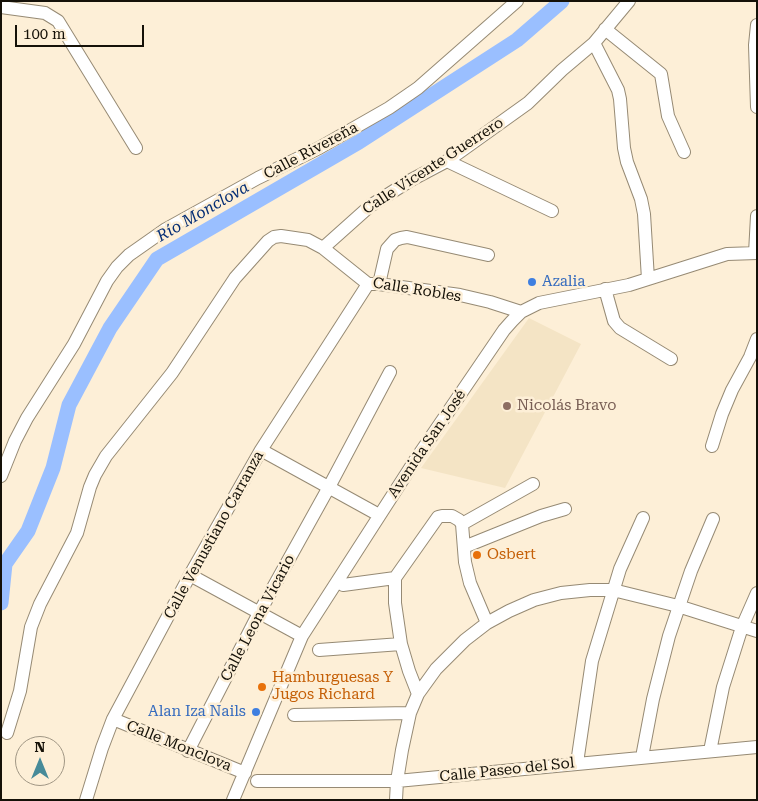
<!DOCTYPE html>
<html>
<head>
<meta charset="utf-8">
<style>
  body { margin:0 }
  #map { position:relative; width:758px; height:801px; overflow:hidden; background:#fdefd7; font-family:"Roboto Serif",serif }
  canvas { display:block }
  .frame { position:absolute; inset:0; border:2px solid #151108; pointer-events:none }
  .north { position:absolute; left:15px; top:736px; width:50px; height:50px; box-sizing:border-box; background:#fdefd7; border:1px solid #a09684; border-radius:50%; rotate:0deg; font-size:14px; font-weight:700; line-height:20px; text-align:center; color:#151108 }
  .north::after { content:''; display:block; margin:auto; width:18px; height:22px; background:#478b99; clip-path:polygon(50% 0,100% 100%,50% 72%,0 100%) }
  .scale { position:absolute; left:15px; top:25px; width:129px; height:22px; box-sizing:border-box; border:2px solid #151108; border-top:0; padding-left:6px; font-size:15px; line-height:18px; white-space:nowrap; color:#151108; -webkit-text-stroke:4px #fdefd7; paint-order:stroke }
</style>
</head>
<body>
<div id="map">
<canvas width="758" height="801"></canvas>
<div class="frame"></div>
<div class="north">N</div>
<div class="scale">100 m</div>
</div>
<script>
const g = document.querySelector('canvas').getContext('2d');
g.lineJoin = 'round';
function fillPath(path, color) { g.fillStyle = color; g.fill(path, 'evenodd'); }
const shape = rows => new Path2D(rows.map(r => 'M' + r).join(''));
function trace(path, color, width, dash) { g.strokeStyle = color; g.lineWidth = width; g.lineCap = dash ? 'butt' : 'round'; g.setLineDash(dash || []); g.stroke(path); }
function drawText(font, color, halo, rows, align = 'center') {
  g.font = font + ' "Roboto Serif",serif'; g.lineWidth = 5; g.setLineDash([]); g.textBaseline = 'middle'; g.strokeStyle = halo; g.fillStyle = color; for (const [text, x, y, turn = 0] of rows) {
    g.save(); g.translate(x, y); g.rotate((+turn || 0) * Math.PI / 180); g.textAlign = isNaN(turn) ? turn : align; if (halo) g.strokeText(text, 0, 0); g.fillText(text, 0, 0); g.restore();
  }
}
fillPath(shape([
  [529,318,581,344,505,488,421,468]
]), '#f4e4c5');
trace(shape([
  [1,603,5,564,28,531,53,468,69,405,110,328,157,259,359,142,517,40,562,1]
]), '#9abfff', 15);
const minor = shape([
  [1,7,45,13,58,21,136,148],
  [757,25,755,45,757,107],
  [605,29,661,74,668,116,684,152],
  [594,43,618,90,620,99,624,148,627,162,641,199,644,214,648,279],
  [447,161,552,211],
  [323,248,370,206,411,180,447,161,528,103,562,70,594,43,629,1],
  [755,253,757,216],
  [379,284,387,249,395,240,401,238,407,237,488,255],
  [605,289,614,321,620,328,671,359],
  [712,446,722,414,732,390,750,357,757,339],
  [261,450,379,515],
  [1,476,15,441,27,418,74,344,107,281,117,267,129,255,166,229,258,178,319,148,389,108,418,88,517,1],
  [462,524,533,484],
  [464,547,541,516,565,509],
  [190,575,302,636],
  [343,585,395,578],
  [319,650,401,644],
  [418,694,409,671,401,644,395,603,395,578,438,517,442,516,452,516,459,520,462,524,465,562,470,583,487,623],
  [294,715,410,713],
  [113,719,245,773],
  [7,733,20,691,31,627,40,604,77,533,90,487,95,475,106,456,172,373,235,278,268,241,274,237,281,236,308,240,323,248,368,284,379,284,460,295,490,302,521,312],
  [188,751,259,613,329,487,390,372],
  [710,751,723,687,742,627,757,593],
  [642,757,653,699,669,636,691,571,713,519],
  [577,763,592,661,620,569,643,518],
  [257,781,397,781,757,747],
  [86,800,102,748,113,719,190,575,261,450,368,284],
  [233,800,302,636,414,462,504,330,512,321,521,312,539,303,629,285,727,254,757,253],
  [396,800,397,781,402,750,410,713,418,694,436,669,465,640,487,623,509,611,534,600,561,593,590,590,613,590,678,606,757,631]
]);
trace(minor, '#968a74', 14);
trace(minor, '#fff', 12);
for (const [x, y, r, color] of [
  [532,282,5,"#3f7fe0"],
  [507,406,5,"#8d6e63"],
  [477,555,5,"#e8710a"],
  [262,687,5,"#e8710a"],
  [256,712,5,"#3f7fe0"]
]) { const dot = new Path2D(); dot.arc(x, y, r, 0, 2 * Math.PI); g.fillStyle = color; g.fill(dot); trace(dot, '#fdefd7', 2); }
drawText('15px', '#151108', '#fdefd7', [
  ["Calle Rivereña",311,151,-28],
  ["Calle Vicente Guerrero",433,166,-33],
  ["Calle Robles",417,290,9],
  ["Avenida San José",427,444,-56],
  ["Calle Venustiano Carranza",214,535,-61],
  ["Calle Leona Vicario",258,618,-62],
  ["Calle Monclova",179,746,22],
  ["Calle Paseo del Sol",507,770,-6]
]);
drawText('15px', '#366cbe', '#fdefd7', [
  ["Azalia",542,282],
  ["Alan Iza Nails",246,712,"right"]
], 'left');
drawText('15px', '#785e54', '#fdefd7', [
  ["Nicolás Bravo",517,406]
], 'left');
drawText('15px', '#c56008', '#fdefd7', [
  ["Osbert",487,555],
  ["Hamburguesas Y",272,678],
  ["Jugos Richard",272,695]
], 'left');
drawText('italic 16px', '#052e75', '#fdefd7', [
  ["Río Monclova",203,212,-30]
]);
</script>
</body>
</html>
